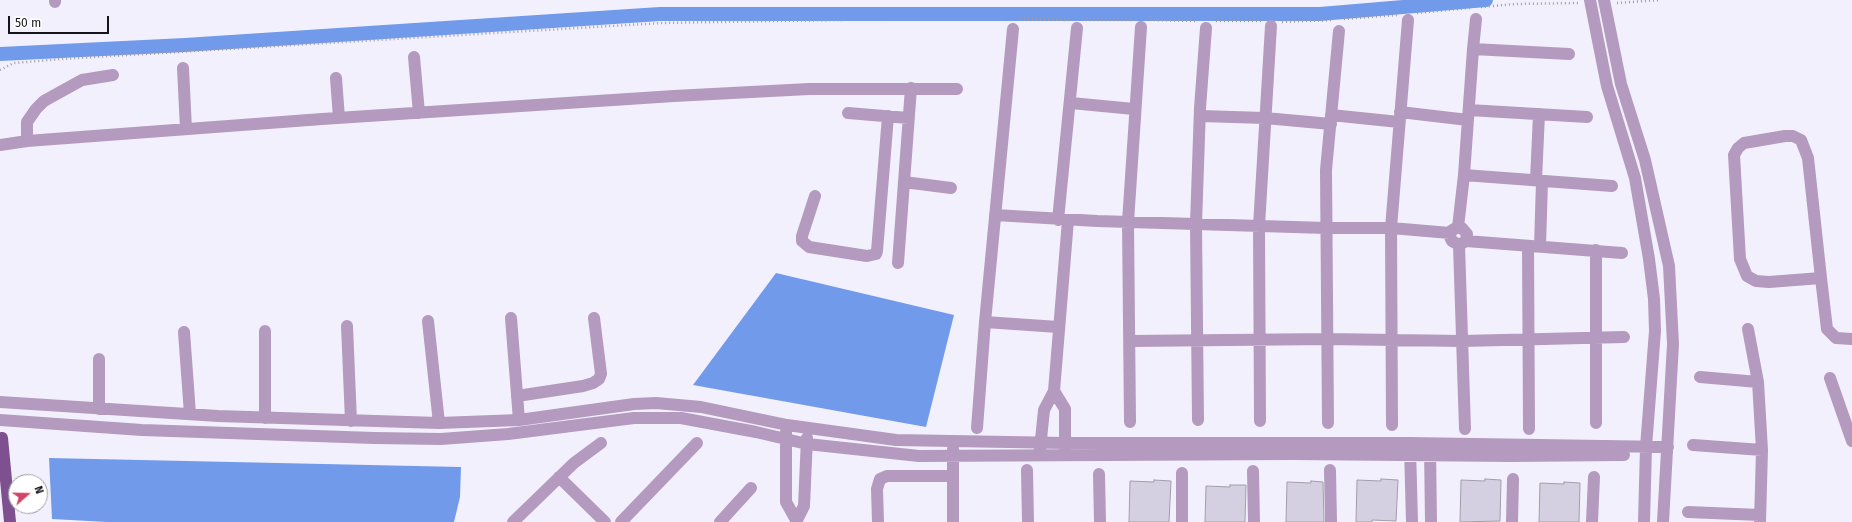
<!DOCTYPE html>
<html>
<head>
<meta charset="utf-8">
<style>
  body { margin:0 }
  #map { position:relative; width:1852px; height:522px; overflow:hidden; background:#f3f0fe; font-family:"Fira Sans",sans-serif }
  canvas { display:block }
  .north { position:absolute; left:8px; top:474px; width:40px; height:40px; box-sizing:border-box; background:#fff; border:1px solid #a1a1a3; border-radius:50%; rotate:70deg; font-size:11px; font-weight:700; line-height:16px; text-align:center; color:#15141a }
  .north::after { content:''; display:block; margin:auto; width:14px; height:18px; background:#d24365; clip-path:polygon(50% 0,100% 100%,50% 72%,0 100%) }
  .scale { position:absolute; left:8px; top:16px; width:101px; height:18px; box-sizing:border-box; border:2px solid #15141a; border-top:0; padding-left:5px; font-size:12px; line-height:14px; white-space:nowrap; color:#15141a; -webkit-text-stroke:3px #fff; paint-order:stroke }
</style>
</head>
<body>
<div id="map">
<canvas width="1852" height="522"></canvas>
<div class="north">N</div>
<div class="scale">50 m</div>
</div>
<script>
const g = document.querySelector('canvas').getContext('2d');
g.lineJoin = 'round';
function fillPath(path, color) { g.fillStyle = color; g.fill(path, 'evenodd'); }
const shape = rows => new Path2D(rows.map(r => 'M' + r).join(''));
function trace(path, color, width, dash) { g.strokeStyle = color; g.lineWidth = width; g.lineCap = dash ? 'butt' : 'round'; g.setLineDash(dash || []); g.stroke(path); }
fillPath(shape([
  [776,273,954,315,926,427,693,385],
  [49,458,461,467,460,497,454,522,107,522,52,519]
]), '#729aeb');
trace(shape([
  [0,54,185,45,660,14,1320,14,1486,0]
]), '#729aeb', 14);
const building = shape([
  [1381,479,1398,480,1396,521,1372,520,1372,522,1356,522,1357,480,1381,481,1381,479],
  [1485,479,1501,480,1500,521,1460,522,1461,480,1485,481,1485,479],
  [1154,480,1171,481,1169,522,1129,522,1130,481,1154,482,1154,480],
  [1311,481,1323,482,1324,522,1286,522,1287,482,1311,483,1311,481],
  [1564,482,1580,483,1579,522,1539,522,1540,483,1564,484,1564,482],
  [1230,485,1246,485,1245,522,1205,522,1206,486,1230,487,1230,485]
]);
fillPath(building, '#d5d0e1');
trace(building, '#a29dac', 1);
trace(shape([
  [1617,3,1660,0],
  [1481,7,1516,4,1578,3],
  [1417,13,1470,8],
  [1020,19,1069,20],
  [1344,19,1398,15],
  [1086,20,1131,20],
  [1150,20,1197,21],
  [1216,21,1261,21],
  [1282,22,1333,20],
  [0,70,14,63,62,59,661,23,893,19,1005,19]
]), '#9d9ba6', 2.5, [1, 3]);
trace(shape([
  [55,0,55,2],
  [1590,0,1607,86,1635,178,1649,259,1654,299,1655,331,1646,447,1644,522],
  [1604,0,1621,84,1645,160,1669,266,1673,344,1663,522],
  [1473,49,1569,54],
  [414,57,419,113],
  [183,68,186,129],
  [336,78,339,118],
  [1071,103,1134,109],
  [1469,110,1587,117],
  [1400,112,1468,120],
  [848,113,908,118],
  [1331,115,1399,122],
  [1200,116,1265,118,1331,124],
  [27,141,27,122,36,109,44,101,82,80,113,75],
  [0,145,27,141,322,119,674,96,809,89,957,89],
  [1464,175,1612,186],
  [1536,180,1539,114],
  [904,182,951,188],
  [815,196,802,236,802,241,809,247,867,256,876,254,877,251,888,116],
  [995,215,1097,221,1326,228,1391,228,1450,233],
  [1058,220,1077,28],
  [1458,227,1464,175,1473,49,1476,19],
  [1466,241,1467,234,1462,228,1456,228,1451,231,1450,237,1452,241,1459,245,1466,241,1622,253],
  [1459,245,1465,429],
  [1528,246,1529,429],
  [1540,247,1542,181],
  [898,263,911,88],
  [1821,278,1769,282,1756,281,1747,276,1740,259,1734,155,1738,148,1744,143,1785,136,1793,136,1801,140,1808,158,1821,278,1827,329,1836,338,1852,339],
  [511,318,519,420],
  [428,321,439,423],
  [985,322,1058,327],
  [347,326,351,421],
  [1748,329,1758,382,1762,450,1760,522],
  [265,331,265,418],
  [184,332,190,414],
  [1130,341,1327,339,1462,341,1624,337],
  [99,359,99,409],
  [1700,377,1758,382],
  [1830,378,1852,441],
  [1054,391,1065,409,1065,450],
  [517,396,583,386,593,383,599,379,601,374,594,318],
  [0,402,218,416,439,423,519,420,634,404,656,403,701,407,787,425,896,440,1065,443,1410,443,1668,447],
  [0,420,142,430,374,438,441,439,508,434,634,418,681,418,756,432,807,444,919,456,1292,454,1511,456,1624,455],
  [1198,420,1196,224,1200,108,1206,28],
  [1260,421,1259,226,1271,26],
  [1130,422,1128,222,1141,27],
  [1328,423,1326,170,1339,31],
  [1596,423,1596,250],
  [1392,425,1391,228,1408,20],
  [977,428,985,322,1013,29],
  [786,432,786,502,796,520],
  [1693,445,1762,450],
  [1410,447,1412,522],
  [1430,447,1431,522],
  [953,449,953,522],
  [1040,449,1044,410,1054,391,1068,220],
  [1027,470,1028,522],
  [1330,470,1331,522],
  [1253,471,1254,522],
  [1099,474,1100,522],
  [559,477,605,522],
  [1688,512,1760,515],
  [513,522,574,463,601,443],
  [621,522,697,443],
  [720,522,751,488],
  [796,522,804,506,807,438],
  [878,522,877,489,880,479,887,476,953,476],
  [1182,522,1182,473],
  [1512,522,1513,479],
  [1592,522,1594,477]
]), '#b49abe', 12);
trace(shape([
  [2,438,10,522]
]), '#7e508f', 12);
</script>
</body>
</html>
